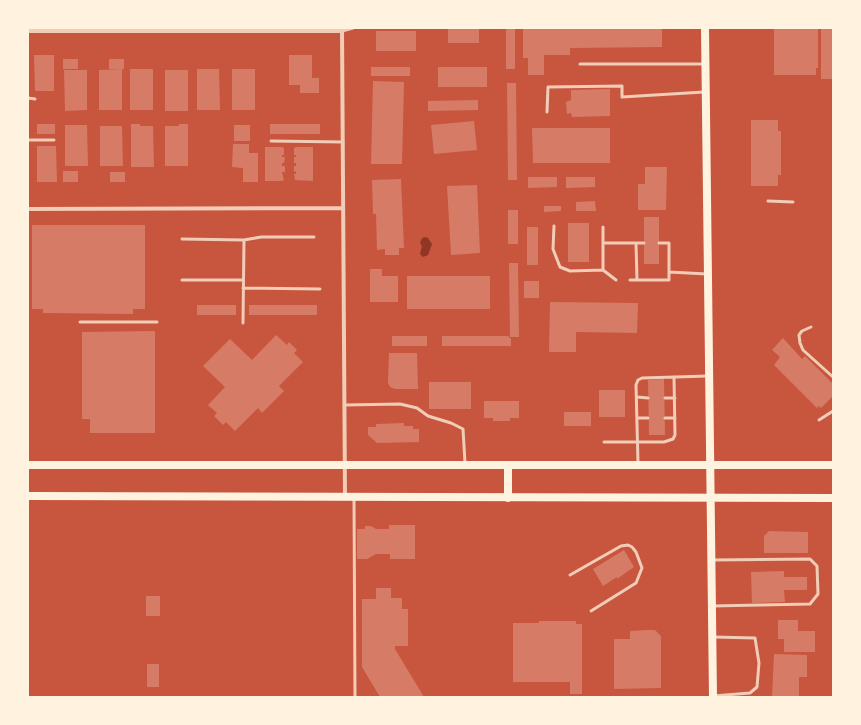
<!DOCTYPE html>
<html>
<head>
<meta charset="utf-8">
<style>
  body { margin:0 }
  #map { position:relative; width:861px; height:725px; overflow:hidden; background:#c8553d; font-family:Jost,sans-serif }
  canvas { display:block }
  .frame { position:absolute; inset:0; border:29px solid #fff3e0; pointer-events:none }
</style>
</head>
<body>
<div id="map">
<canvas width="861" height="725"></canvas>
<div class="frame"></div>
</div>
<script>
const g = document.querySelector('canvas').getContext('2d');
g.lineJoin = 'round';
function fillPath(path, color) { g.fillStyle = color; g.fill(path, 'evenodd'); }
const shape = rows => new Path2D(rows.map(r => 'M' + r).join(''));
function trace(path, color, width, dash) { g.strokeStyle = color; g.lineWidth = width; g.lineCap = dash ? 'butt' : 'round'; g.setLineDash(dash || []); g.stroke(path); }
fillPath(shape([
  [425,237,428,238,432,244,428,255,423,257,420,254,422,246,420,243,422,238]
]), '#8f3625');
fillPath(shape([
  [448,28,479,28,479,43,448,43],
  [506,28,515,28,515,69,506,69],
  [523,28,662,28,662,47,570,48,570,55,544,55,544,75,528,75,528,58,523,58],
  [774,28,818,28,818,68,816,68,816,75,774,75],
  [821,28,833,28,833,79,821,79],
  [376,31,416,31,416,51,376,51],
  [34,55,54,55,54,91,35,91],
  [289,55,312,55,312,78,319,78,319,93,300,93,300,85,289,85],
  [63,59,78,59,78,69,63,69],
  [109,59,124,59,124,69,109,69],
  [371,67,410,67,410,76,371,76],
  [438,67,487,67,487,87,438,87],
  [122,69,122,110,99,110,99,70],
  [130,69,153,69,153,110,130,110],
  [197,69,219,69,220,110,197,110],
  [232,69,255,69,255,110,232,110],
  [64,70,87,70,87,110,65,111],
  [165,70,188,70,188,111,165,111],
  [373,81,404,82,402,164,371,164],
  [507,83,516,83,517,180,508,180],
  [610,89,610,116,572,117,571,113,567,114,566,102,571,100,571,90],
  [478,100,478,110,428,111,428,101],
  [751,120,778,120,778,131,781,131,781,175,778,175,778,186,751,186],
  [474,121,477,150,434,154,431,125],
  [37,124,55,124,55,134,37,134],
  [131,124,140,124,140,126,153,126,154,167,131,167],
  [179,124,188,124,188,166,165,166,165,126,179,126],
  [270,124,320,124,320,134,270,134],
  [65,125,87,125,88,166,65,166],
  [234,125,250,125,250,141,234,141],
  [100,126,122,126,123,166,100,166],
  [532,128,610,128,610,163,533,163],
  [233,144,249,144,249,153,258,153,258,182,243,182,243,168,232,167],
  [37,146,56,146,57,182,37,182],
  [265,147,282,147,284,148,284,155,282,155,282,157,285,157,284,163,282,163,282,166,285,166,285,172,282,172,284,180,282,181,265,181],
  [296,147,313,147,313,181,295,180,294,174,296,174,296,171,294,172,294,166,296,166,296,163,294,163,294,157,296,157,296,155,294,155,294,148],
  [645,167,667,167,666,210,638,210,638,184,645,184],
  [63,171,78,171,78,182,63,182],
  [110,172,125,172,125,182,110,182],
  [528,177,557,177,557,187,528,188],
  [566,177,595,177,595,187,566,188],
  [401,179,404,248,399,248,399,255,385,255,385,249,377,250,376,214,373,214,372,180],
  [477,185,480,253,451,255,447,186],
  [595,201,596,211,576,211,576,202],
  [544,206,561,206,561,211,544,212],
  [508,210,518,210,518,244,508,244],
  [644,217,659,217,659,264,644,264],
  [568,223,589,223,589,262,568,262],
  [32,225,145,225,145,309,133,309,133,314,43,313,43,309,32,309],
  [527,227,538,227,538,265,527,265],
  [509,263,518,263,519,337,510,337],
  [370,269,382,269,382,276,398,276,398,302,370,302],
  [407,276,490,276,490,309,407,309],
  [524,281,539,281,539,298,524,298],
  [550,302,638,303,637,333,576,332,576,352,549,352],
  [197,305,236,305,236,315,197,315],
  [249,305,317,305,317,315,249,315],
  [155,331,155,433,90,433,90,419,82,419,82,332],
  [276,335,287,345,289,342,297,350,294,353,303,362,279,386,284,391,262,413,258,408,235,431,226,422,223,425,214,416,217,413,208,405,225,387,203,366,230,339,252,360],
  [392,336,427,336,427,346,392,346],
  [442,336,508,336,511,339,511,346,442,346],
  [783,338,802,359,805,356,833,384,833,396,821,408,819,406,817,408,774,365,780,357,772,350],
  [389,353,417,353,418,389,395,389,390,387,388,383],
  [664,379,665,435,649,435,648,380],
  [429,382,471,382,471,409,429,409],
  [599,390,625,390,625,417,599,417],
  [484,401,519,401,519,418,510,418,510,421,493,421,493,418,484,418],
  [564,412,591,412,591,426,564,426],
  [404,423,404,426,413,426,413,429,419,429,419,442,377,443,368,435,368,427,376,427,376,424],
  [389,525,415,525,415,559,390,559,390,554,376,554,367,559,357,559,357,529,365,529,365,526,371,526,376,529,389,529],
  [769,531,808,532,808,553,764,553,764,536],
  [624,550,634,567,617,579,617,577,603,586,593,569],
  [784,571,784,577,807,577,807,590,784,590,785,602,752,603,751,572],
  [376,588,391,588,391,598,402,598,402,609,408,609,408,646,395,646,395,649,424,697,380,697,362,667,362,599,376,599],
  [146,596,160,596,160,616,146,616],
  [778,620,798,620,798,631,815,631,815,652,784,652,784,639,778,639],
  [539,621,576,621,576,624,582,624,582,694,570,694,570,682,513,682,513,623,539,623],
  [647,630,655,630,661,636,661,688,614,689,614,639,630,639,630,631],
  [774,654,807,655,807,677,799,677,799,697,772,697],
  [147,664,159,664,159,687,147,687]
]), '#d67c66');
trace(shape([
  [342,31,353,28],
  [580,64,704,64],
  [28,98,35,99],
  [547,112,548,87,622,86,622,97,704,92],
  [28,140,54,140],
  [271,141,343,142],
  [768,201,793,202],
  [554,226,553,249,560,267,570,271,603,270],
  [603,227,603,270,616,280],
  [182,239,244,240,243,323],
  [244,240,261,237,314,237],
  [603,243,644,243],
  [636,243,637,280],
  [669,272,707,274],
  [182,280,243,280],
  [630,280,669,280,669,243,659,243],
  [243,288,320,289],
  [80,322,157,322],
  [811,327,802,331,799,335,800,343,803,350,833,377],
  [637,397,648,398],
  [665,398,675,398],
  [345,405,400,404,417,408,428,416,451,423,463,429,465,463],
  [637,418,648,418],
  [665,418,675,418],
  [819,420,833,411],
  [604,442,664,442,673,439,675,435,674,377],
  [638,463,636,385,638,380,642,378,708,376],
  [354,498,355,697],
  [570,575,621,546,628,545,632,547,636,552,642,568,636,583,591,611],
  [712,606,810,604,818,594,817,566,810,559,712,560],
  [713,637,755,638,759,663,757,687,750,693,713,696]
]), '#f1ccb7', 3);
trace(shape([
  [342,28,345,497],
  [28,31,342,31],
  [28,209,343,208]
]), '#f1ccb7', 4);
trace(shape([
  [705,28,713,697],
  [28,465,833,465],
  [508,465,508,498],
  [28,496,833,498]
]), '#fff3e0', 8);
</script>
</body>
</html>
